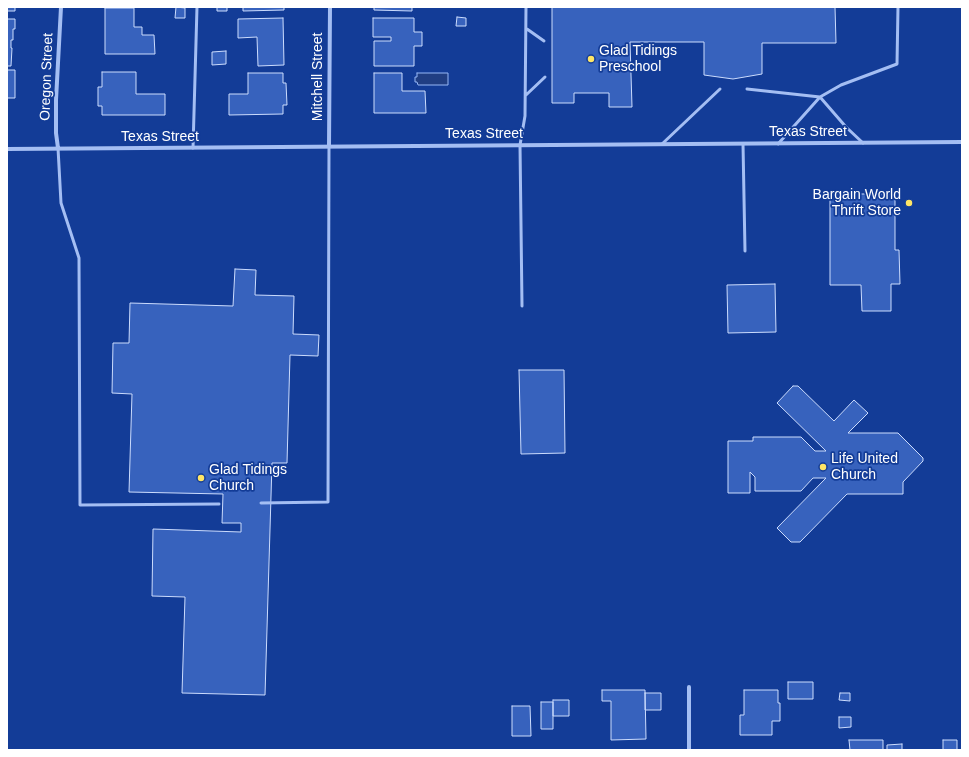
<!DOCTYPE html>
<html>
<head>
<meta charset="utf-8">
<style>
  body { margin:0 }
  #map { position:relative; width:969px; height:757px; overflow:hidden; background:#133c97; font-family:Arial,sans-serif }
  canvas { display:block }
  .frame { position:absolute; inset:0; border:8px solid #fff; pointer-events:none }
</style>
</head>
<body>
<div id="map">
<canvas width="969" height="757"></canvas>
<div class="frame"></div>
</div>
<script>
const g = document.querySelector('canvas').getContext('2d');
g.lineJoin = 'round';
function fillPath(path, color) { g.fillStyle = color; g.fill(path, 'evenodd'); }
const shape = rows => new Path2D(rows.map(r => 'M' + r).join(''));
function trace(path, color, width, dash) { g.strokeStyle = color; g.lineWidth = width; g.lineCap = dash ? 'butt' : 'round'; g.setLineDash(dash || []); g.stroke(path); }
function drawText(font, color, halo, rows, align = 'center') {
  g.font = font + ' Arial,sans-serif'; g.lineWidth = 3.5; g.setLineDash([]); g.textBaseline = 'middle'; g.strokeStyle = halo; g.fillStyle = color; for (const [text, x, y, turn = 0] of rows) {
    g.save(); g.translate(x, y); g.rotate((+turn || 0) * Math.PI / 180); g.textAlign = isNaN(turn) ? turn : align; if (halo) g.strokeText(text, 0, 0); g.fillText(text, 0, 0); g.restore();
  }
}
const water = shape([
  [417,73,448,73,448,85,418,85,417,82,415,82,415,77,417,77,417,73]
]);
fillPath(water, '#203e83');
trace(water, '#96b7f6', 1);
const building = shape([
  [7,7,15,7,15,11,7,11,7,7],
  [176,7,185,8,185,18,175,18,176,7],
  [217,7,227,7,227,11,217,11,217,7],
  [243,7,284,7,284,10,243,11,243,7],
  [374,7,412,7,412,11,374,10,374,7],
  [552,7,835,7,836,43,762,43,762,74,733,79,704,75,704,42,630,42,632,107,609,107,609,93,574,93,574,103,552,103,552,7],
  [105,8,134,8,134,27,142,27,142,35,154,35,155,54,105,54,105,8],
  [457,17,466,18,466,26,456,26,457,17],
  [283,18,284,65,258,66,257,37,238,38,238,19,283,18],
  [373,18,414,18,414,32,422,32,422,46,414,46,414,66,374,66,374,41,391,41,391,37,373,37,373,18],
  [7,19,15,19,15,29,13,29,13,40,11,40,11,48,12,48,11,66,7,66,7,19],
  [226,51,226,64,212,65,212,52,226,51],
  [7,70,15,70,15,98,7,98,7,70],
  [102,72,136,72,136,94,165,94,165,115,102,115,102,106,98,106,98,87,102,87,102,72],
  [248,73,283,73,283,83,286,83,287,105,283,105,283,114,229,115,229,94,248,94,248,73],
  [374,73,402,73,402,91,425,91,426,113,374,113,374,73],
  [830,194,895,194,895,250,899,250,900,284,891,284,891,311,862,311,861,285,830,285,830,194],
  [235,269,256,270,255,295,294,296,293,334,319,335,318,356,290,355,287,463,272,463,265,695,182,693,185,597,152,596,153,529,241,532,241,523,222,523,223,494,129,492,132,394,112,393,113,343,129,343,130,303,233,306,235,269],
  [775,284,776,332,728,333,727,285,775,284],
  [519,370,564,370,565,453,521,454,519,370],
  [793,386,798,386,834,421,854,400,868,413,848,433,898,433,923,458,923,461,903,482,903,494,847,494,800,542,791,542,777,528,826,478,813,478,801,491,755,491,755,477,750,472,750,493,728,493,728,441,753,441,753,437,801,437,815,451,826,451,777,403,793,386],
  [788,682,813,682,813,699,788,699,788,682],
  [602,690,645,690,646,739,611,740,611,701,602,701,602,690],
  [744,690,778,690,778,703,780,703,780,721,772,721,772,735,740,735,740,715,744,715,744,690],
  [645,693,661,693,661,710,645,710,645,693],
  [840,693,850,693,850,701,839,700,840,693],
  [553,700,569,700,569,716,553,716,553,700],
  [541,702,553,702,553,729,541,729,541,702],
  [512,706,530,706,531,736,512,736,512,706],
  [839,717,851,717,851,727,839,728,839,717],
  [849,740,883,740,883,750,850,750,849,740],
  [943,740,957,740,957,750,943,750,943,740],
  [902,744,902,750,887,750,887,745,902,744]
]);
fillPath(building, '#3762bd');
trace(building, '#ccdcfd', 1);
trace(shape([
  [527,29,544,41],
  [747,89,820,97,846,127,863,143],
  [526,95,545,77],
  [662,144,720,89],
  [743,144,745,251],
  [778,144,820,97,841,85,897,64,898,7],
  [58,148,61,203,79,258,80,505,219,504],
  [193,148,197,7],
  [522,306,520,145,525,116,526,7],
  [261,503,328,502,329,146]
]), '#a4bef3', 3);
trace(shape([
  [329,146,330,7],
  [58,148,56,133,56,100,61,7],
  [7,149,962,142],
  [689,687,689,750]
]), '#a4bef3', 4);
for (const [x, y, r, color] of [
  [591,59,4,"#ffe566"],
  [909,203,4,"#ffe566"],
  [823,467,4,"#ffe566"],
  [201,478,4,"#ffe566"]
]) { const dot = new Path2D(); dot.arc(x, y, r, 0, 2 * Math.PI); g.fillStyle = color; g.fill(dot); trace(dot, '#133c97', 1.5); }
drawText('14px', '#fff', '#133c97', [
  ["Glad Tidings",599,51],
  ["Preschool",599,67],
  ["Bargain World",901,195,"right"],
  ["Thrift Store",901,211,"right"],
  ["Life United",831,459],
  ["Church",831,475],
  ["Glad Tidings",209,470],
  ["Church",209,486]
], 'left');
drawText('14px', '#fff', '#133c97', [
  ["Oregon Street",47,77,-88],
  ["Mitchell Street",318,77,-90],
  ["Texas Street",808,132],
  ["Texas Street",484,134],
  ["Texas Street",160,137]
]);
</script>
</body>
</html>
